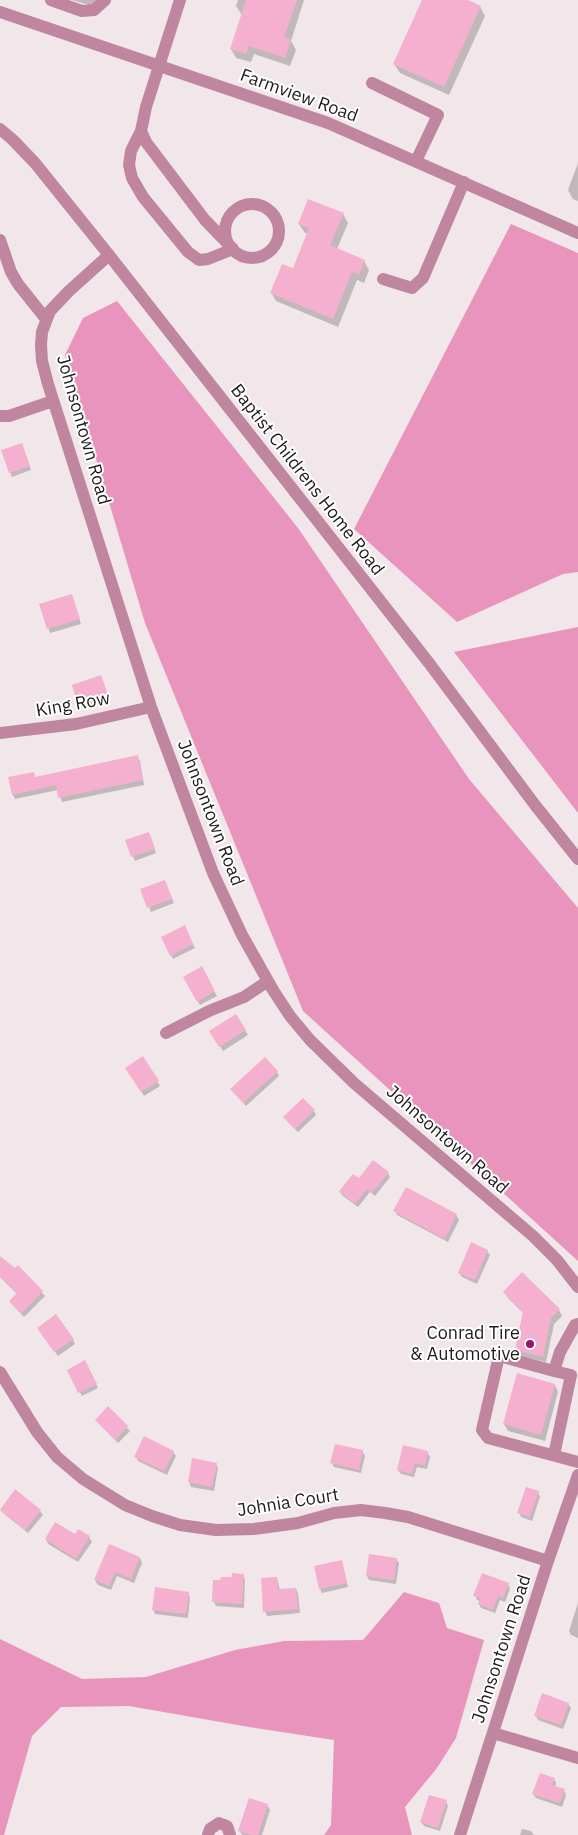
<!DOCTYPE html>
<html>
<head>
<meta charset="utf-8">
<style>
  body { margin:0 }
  canvas { display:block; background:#f1e6ea }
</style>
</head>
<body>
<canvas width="578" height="1835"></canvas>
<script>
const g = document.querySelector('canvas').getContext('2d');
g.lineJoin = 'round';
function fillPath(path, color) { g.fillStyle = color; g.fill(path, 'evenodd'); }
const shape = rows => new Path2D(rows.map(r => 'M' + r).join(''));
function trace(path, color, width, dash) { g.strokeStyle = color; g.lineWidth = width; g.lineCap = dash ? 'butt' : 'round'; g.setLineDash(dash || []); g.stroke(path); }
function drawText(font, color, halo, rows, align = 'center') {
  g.font = font + ' "IBM Plex Sans",sans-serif'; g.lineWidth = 4; g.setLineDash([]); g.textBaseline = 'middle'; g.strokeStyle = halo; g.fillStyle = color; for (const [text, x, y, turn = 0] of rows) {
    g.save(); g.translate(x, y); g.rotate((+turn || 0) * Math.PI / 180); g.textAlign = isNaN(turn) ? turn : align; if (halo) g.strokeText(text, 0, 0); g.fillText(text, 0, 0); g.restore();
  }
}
fillPath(shape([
  [511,224,578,253,578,572,563,574,457,622,354,529],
  [117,301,298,528,469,779,578,908,578,1261,303,1011,145,623,65,355,83,318],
  [578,627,578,813,454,652],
  [404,1592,439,1603,447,1628,484,1640,456,1738,437,1768,405,1807,412,1835,324,1835,331,1825,334,1740,249,1727,129,1706,61,1707,32,1736,4,1835,0,1835,0,1639,82,1679,146,1677,235,1650,284,1641,363,1640]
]), '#e994bc');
fillPath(shape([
  [72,0,102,0,98,8],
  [238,0,304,0,291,41,296,50,290,66,254,54,251,62,236,58,231,49,242,15,236,6],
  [424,0,465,0,480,7,485,16,449,95,400,73,394,64],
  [578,163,578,201,573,199,568,190],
  [343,214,348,223,337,249,364,261,369,270,364,283,357,280,338,327,276,301,271,292,293,270,308,234,305,233,299,224],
  [22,445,31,470,12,477,10,472],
  [72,596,81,624,50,633,41,605],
  [103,681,109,700,82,708,79,704],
  [137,757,140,761,144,785,62,802,58,790,15,799,13,795,9,778,33,773,36,778],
  [151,838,156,853,135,861,127,841],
  [165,881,174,903,151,912,142,889],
  [186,931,195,948,173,959,171,955],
  [201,968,217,996,200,1005,185,977],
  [236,1016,248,1035,223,1051,211,1032],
  [143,1058,160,1086,144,1096,127,1068],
  [277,1072,279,1076,246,1106,231,1089],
  [314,1111,316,1115,298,1132,287,1121],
  [388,1173,390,1177,375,1196,370,1192,358,1207,343,1196,340,1192,359,1180],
  [406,1189,456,1215,459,1220,448,1242,397,1215,395,1211],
  [487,1251,490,1255,477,1284,462,1277,459,1273],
  [0,1258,15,1270,18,1267,45,1296,24,1317,10,1302,17,1294,0,1277],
  [504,1292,559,1310,562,1316,554,1324,546,1362,519,1356,516,1350,524,1314,508,1298],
  [41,1332,73,1340,75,1344,58,1356],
  [87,1366,98,1388,82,1396,68,1370],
  [555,1385,558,1392,545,1441,508,1431,504,1424],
  [108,1408,130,1431,118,1443,96,1420],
  [362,1451,365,1456,361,1473,334,1467,332,1463],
  [173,1452,176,1456,167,1475,138,1461,136,1457],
  [427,1452,430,1457,427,1469,417,1467,414,1477,401,1474,398,1470],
  [193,1460,216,1464,218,1468,214,1491,191,1487,189,1482],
  [538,1492,540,1497,532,1521,521,1517,519,1513],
  [1,1509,40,1511,43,1515,28,1533,3,1513],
  [75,1536,89,1537,92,1542,78,1562,48,1544,46,1539],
  [110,1546,140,1558,142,1563,134,1583,117,1576,111,1590,98,1585,95,1580],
  [396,1559,399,1563,396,1584,369,1580,367,1576],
  [342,1561,348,1587,322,1593,320,1589],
  [243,1575,245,1579,244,1608,216,1606,214,1602,233,1579],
  [277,1578,280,1590,296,1589,298,1593,300,1613,267,1616,265,1611],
  [508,1584,510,1589,505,1602,500,1600,495,1613,481,1608,479,1604,480,1601,477,1600,475,1595],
  [188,1593,190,1597,188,1618,155,1614,153,1609],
  [578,1603,578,1638,571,1635,569,1631],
  [568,1704,571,1708,563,1729,538,1720,536,1716],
  [554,1779,556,1783,555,1787,564,1790,566,1795,562,1807,536,1798,533,1794],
  [446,1801,448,1806,440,1831,424,1826,421,1822],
  [267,1805,270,1810,262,1835,242,1835,240,1831],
  [522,1829,531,1831,534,1835,520,1835]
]), '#0003');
fillPath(shape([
  [246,0,297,0,284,37,291,40,285,58,249,46,246,54,230,49],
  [422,0,468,0,481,6,444,87,393,64],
  [308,199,344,213,330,245,365,260,359,275,352,272,333,319,270,293,282,264,293,268,309,228,298,224],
  [22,443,30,466,9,473,1,450],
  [72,594,80,619,47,629,39,604],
  [101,675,108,695,78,705,72,685],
  [138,755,143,780,58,798,56,785,12,795,8,777,34,772,35,777],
  [149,832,155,849,131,857,125,840],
  [165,880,172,899,147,908,140,889],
  [185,925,193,944,170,956,161,937],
  [202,966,215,991,197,1002,183,977],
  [236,1014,246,1030,219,1047,209,1031],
  [143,1056,159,1081,141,1092,125,1068],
  [265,1057,278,1071,243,1103,230,1089],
  [303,1098,315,1110,295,1129,283,1117],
  [373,1160,389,1172,372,1193,367,1189,355,1204,339,1191,353,1174,359,1178],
  [406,1187,457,1214,445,1239,393,1211],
  [471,1242,488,1250,475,1280,458,1273],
  [0,1256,15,1268,18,1265,43,1291,21,1314,9,1301,17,1293,0,1277],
  [522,1272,560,1309,551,1318,543,1357,515,1350,523,1312,503,1292],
  [56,1314,74,1339,54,1352,37,1328],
  [85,1360,97,1384,78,1393,67,1370],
  [517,1373,555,1384,541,1435,503,1424],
  [108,1406,128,1426,115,1440,95,1420],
  [144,1436,174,1451,164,1471,134,1457],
  [335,1444,363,1450,359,1470,330,1463],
  [403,1445,428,1451,425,1466,415,1463,412,1474,397,1470],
  [192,1458,217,1463,212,1487,188,1482],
  [526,1487,539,1491,530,1517,517,1513],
  [15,1489,41,1510,25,1530,0,1510],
  [55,1522,75,1534,78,1529,90,1536,76,1559,45,1539],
  [109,1544,140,1557,131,1579,115,1572,109,1586,94,1580],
  [369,1554,397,1558,394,1580,366,1576],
  [342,1560,347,1583,319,1589,314,1566],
  [232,1573,244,1574,242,1604,212,1602,213,1580,220,1580,221,1577,232,1577],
  [482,1573,509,1583,503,1598,498,1596,493,1610,478,1604,480,1598,473,1596],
  [277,1577,278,1589,296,1588,298,1609,263,1612,261,1578],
  [155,1587,189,1592,186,1614,152,1610],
  [542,1693,569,1703,561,1725,534,1716],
  [540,1773,555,1778,552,1785,565,1789,560,1803,532,1794],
  [429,1795,447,1800,438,1828,420,1822],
  [249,1798,268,1804,258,1835,252,1835,238,1831]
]), '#f6b0cf');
trace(shape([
  [51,0,82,11,94,10,105,0],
  [0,12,328,123,578,233],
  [372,83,438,115,416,161],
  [0,129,13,140,35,163,109,255,429,663,535,805,578,859],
  [141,131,131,151,129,165,132,178,143,197,188,252,199,260,208,259,233,249,205,220,146,142,141,131,146,107,180,0],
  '225 231a27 27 0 1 1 54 0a27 27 0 1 1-54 0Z',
  [0,240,11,272,18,284,46,319],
  [109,255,69,291,50,311,42,332,41,345,42,361,48,384,151,707,213,873,242,935,273,990,290,1016,310,1040,354,1083,533,1236,557,1260,578,1287],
  [383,279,412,288,423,278,464,182],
  [0,416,9,416,53,401],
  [0,733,76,724,151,707],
  [166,1033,209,1011,244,997,268,981],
  [578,1324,575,1325,560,1352,554,1371,499,1356,482,1430,488,1438,578,1462],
  [554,1371,571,1375,554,1455],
  [0,1372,37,1432,57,1457,83,1479,125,1505,152,1516,180,1525,216,1530,254,1529,298,1523,334,1513,361,1510,385,1513,408,1517,548,1561],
  [493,1733,578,1758],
  [208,1835,210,1829,219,1823,227,1826,230,1835],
  [460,1835,548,1561,578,1475]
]), '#c086a0', 12);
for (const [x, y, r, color] of [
  [530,1344,5,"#9a1265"]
]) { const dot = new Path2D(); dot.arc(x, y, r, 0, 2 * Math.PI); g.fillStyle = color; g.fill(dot); trace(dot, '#fff', 2); }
drawText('18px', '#1f1b1d', '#fff', [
  ["Farmview Road",299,96,20],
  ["Johnsontown Road",83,430,74],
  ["Baptist Childrens Home Road",307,480,52],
  ["King Row",73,705,-10],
  ["Johnsontown Road",210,813,69],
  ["Johnsontown Road",447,1140,41],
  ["Johnia Court",288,1503,-9],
  ["Johnsontown Road",502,1649,-72]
]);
drawText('18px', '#1f1b1d', '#fff', [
  ["Conrad Tire",520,1334],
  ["& Automotive",520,1355]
], 'right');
</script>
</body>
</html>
